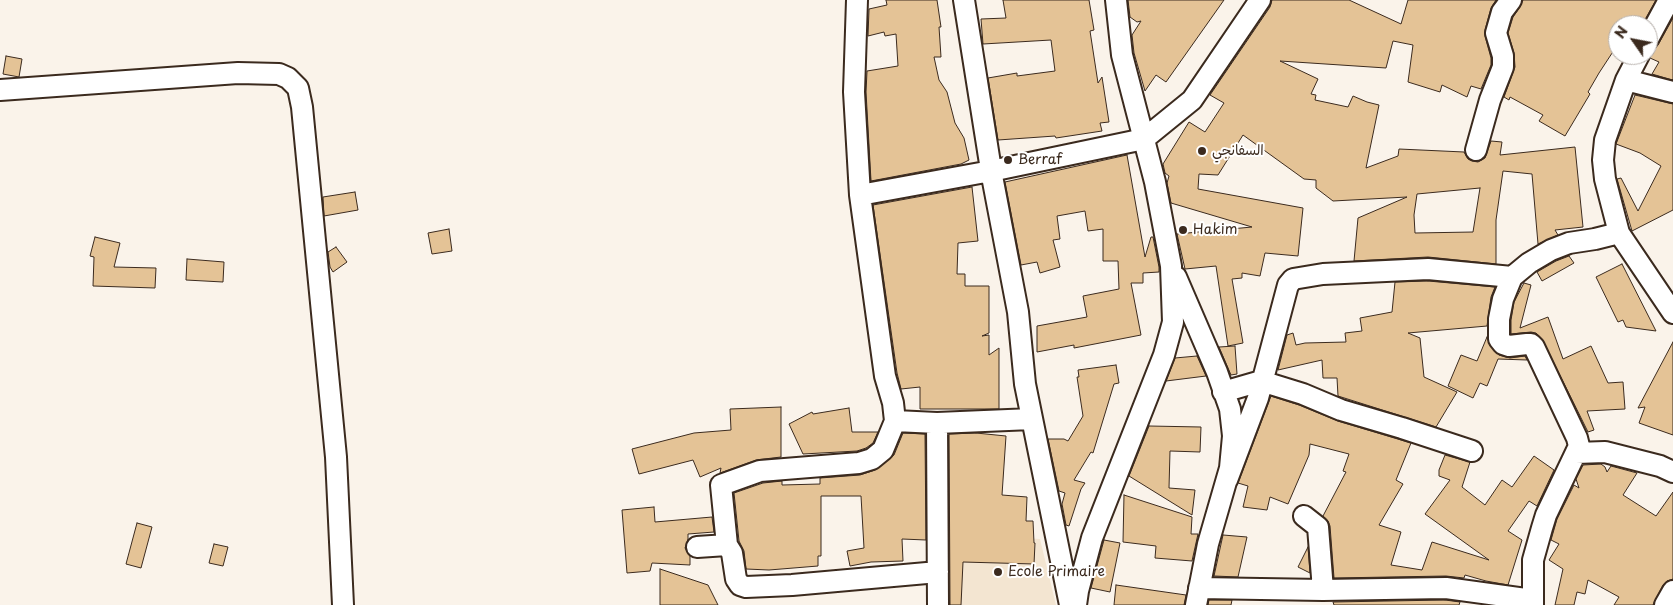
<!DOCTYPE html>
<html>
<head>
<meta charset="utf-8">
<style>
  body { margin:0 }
  #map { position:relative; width:1673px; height:605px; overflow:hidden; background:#faf3ea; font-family:"Playpen Sans",sans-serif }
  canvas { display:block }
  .north { position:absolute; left:1608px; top:15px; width:50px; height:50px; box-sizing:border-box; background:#fff; border:1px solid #b1aaa5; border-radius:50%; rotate:303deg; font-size:14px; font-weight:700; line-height:20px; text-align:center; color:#3b2a1e }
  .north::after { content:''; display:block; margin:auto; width:18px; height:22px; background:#3b2a1e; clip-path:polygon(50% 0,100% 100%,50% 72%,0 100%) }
</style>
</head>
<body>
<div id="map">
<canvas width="1673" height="605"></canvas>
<div class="north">N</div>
</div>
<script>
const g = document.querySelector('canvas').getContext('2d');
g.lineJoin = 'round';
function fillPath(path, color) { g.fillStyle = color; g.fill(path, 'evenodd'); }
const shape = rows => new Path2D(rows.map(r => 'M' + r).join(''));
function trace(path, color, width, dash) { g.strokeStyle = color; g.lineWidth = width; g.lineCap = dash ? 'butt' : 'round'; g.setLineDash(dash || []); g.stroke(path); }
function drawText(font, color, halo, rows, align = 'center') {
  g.font = font + ' "Playpen Sans","Playpen Sans Arabic",sans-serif'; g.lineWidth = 4; g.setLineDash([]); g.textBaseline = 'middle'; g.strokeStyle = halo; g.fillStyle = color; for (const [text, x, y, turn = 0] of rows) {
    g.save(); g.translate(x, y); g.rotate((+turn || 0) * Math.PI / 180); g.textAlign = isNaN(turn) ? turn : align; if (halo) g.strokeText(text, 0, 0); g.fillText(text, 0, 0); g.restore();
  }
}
fillPath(shape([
  [946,533,1040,539,1056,605,948,605]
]), '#f3e5d1');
const building = shape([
  [886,0,937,0,941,27,939,27,941,57,934,57,939,80,947,92,955,123,964,138,969,160,961,164,871,181,866,92,867,71,898,66,896,34,885,36,884,32,868,36,869,9,887,5,886,0],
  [1003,0,1089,0,1094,30,1090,31,1098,83,1102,77,1109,122,1100,123,1102,131,1056,138,1055,136,998,140,988,78,1017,73,1017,76,1055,71,1051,40,983,44,981,19,1006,18,1003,0],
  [1128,0,1224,0,1166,82,1156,75,1145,91,1134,53,1132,35,1141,21,1137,22,1130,17,1128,0],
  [1272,0,1349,0,1401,24,1408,0,1496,0,1491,8,1485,30,1485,36,1491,58,1491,65,1481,89,1471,86,1467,97,1442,85,1440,92,1408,82,1413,45,1393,41,1386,68,1280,61,1318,79,1311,94,1316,95,1315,100,1348,107,1353,96,1367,102,1379,105,1366,168,1398,156,1399,149,1464,152,1468,159,1472,161,1478,162,1485,158,1491,141,1502,142,1500,155,1575,147,1583,227,1555,230,1558,235,1538,244,1532,174,1503,171,1496,220,1496,264,1428,257,1354,261,1358,218,1407,197,1333,201,1316,188,1316,180,1304,179,1243,135,1218,175,1199,174,1198,189,1303,208,1298,256,1265,253,1260,276,1242,273,1242,278,1232,279,1243,343,1228,346,1216,266,1185,269,1177,234,1252,227,1171,203,1167,183,1169,176,1165,173,1163,164,1189,122,1205,132,1224,103,1210,95,1270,7,1272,0],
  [1480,188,1473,232,1415,233,1414,215,1417,194,1480,188],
  [1523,0,1656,0,1642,25,1618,25,1618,44,1599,73,1588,92,1590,94,1565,136,1539,121,1543,115,1510,97,1509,100,1504,97,1515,67,1514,53,1508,33,1513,17,1520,7,1523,0],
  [1673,18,1673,79,1672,80,1652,74,1659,62,1650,58,1650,51,1658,45,1673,18],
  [6,56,22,59,19,77,3,74,6,56],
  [1635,95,1673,104,1673,210,1632,231,1617,179,1621,178,1638,211,1661,166,1640,153,1616,144,1635,95],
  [1127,155,1145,257,1151,237,1153,237,1159,267,1159,272,1143,273,1143,283,1131,283,1141,335,1074,348,1074,345,1037,352,1037,326,1087,317,1083,296,1119,289,1118,261,1103,261,1103,229,1088,231,1085,211,1057,216,1060,239,1053,240,1060,267,1040,273,1037,262,1021,265,1005,182,1127,155],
  [972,187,978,241,958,243,957,274,965,274,965,286,989,286,989,333,982,336,989,335,989,355,999,348,999,409,920,409,920,387,901,389,897,373,873,205,972,187],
  [355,192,358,210,324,216,323,197,355,192],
  [449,229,452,251,432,254,428,233,449,229],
  [95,237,120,243,114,267,156,268,155,288,93,286,94,257,90,256,95,237],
  [336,247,347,262,333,272,330,267,328,252,336,247],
  [1569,256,1574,263,1542,281,1537,272,1556,261,1569,256],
  [187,259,224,262,223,282,186,280,187,259],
  [1622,264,1656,331,1626,327,1623,320,1618,322,1596,277,1622,264],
  [1428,281,1495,287,1491,297,1487,326,1408,333,1420,338,1424,377,1457,392,1436,427,1338,396,1337,378,1323,378,1322,360,1278,370,1287,335,1293,333,1296,345,1305,343,1346,342,1345,333,1362,331,1360,318,1392,312,1395,282,1428,281],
  [1524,283,1531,285,1520,328,1548,317,1563,359,1591,346,1608,383,1623,382,1625,409,1587,411,1594,430,1588,432,1542,339,1536,333,1531,332,1511,334,1511,320,1514,302,1524,283],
  [1487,337,1490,346,1499,355,1510,358,1525,356,1527,360,1498,359,1487,386,1480,383,1473,398,1448,386,1461,355,1477,361,1487,337],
  [1673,342,1673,435,1639,423,1645,407,1638,408,1673,342],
  [1235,346,1237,374,1231,375,1219,347,1235,346],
  [1197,356,1206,376,1166,381,1175,358,1197,356],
  [1116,365,1119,383,1114,384,1093,453,1091,452,1074,480,1085,483,1081,489,1069,526,1066,525,1062,504,1065,493,1059,491,1048,439,1064,439,1068,441,1083,416,1077,377,1079,377,1078,370,1116,365],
  [1271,396,1299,405,1338,421,1411,443,1396,480,1403,484,1379,525,1401,532,1391,565,1422,570,1432,542,1489,560,1425,514,1450,480,1439,476,1439,470,1445,455,1470,462,1462,487,1485,505,1502,480,1512,487,1534,456,1554,470,1537,506,1529,501,1508,531,1522,540,1508,585,1486,581,1465,575,1464,578,1446,576,1334,578,1330,526,1328,521,1323,516,1346,472,1343,471,1349,454,1310,444,1309,455,1288,504,1270,497,1267,510,1243,507,1248,486,1238,483,1271,396],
  [781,407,781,457,756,460,720,473,721,468,700,477,693,460,639,474,632,449,694,433,731,430,730,409,781,407],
  [849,408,852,432,878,432,873,443,866,448,857,451,803,454,789,424,812,412,813,414,849,408],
  [1149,426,1201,427,1200,452,1170,451,1169,488,1195,490,1192,515,1129,476,1149,426],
  [903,433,925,434,926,540,902,539,903,561,871,562,850,566,847,551,864,548,861,496,821,496,821,556,818,556,818,566,769,570,746,569,744,551,739,541,734,493,763,483,782,481,782,485,820,484,820,478,860,475,875,470,894,455,903,433],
  [976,433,1006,436,1002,495,1027,497,1026,521,1033,521,1034,543,1035,543,1034,564,963,562,961,605,950,605,949,434,976,433],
  [1601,464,1605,467,1607,472,1611,466,1637,473,1623,495,1656,516,1673,492,1673,579,1667,581,1663,585,1653,605,1614,605,1619,597,1588,580,1585,594,1577,592,1574,605,1555,605,1563,569,1549,560,1559,544,1551,540,1557,519,1574,485,1579,488,1576,479,1583,465,1601,464],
  [1124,495,1192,517,1191,534,1198,534,1192,561,1155,558,1156,546,1123,542,1124,495],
  [654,507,655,522,712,517,714,532,688,534,688,539,685,548,690,556,690,565,652,563,650,571,627,573,622,510,654,507],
  [137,523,152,527,141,568,126,564,137,523],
  [1223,535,1247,537,1238,577,1214,576,1223,535],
  [1104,540,1120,543,1110,592,1091,588,1104,540],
  [214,544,228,547,223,566,209,563,214,544],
  [1308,547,1310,573,1298,567,1308,547],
  [660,569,708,585,718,605,660,605,660,569],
  [1116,585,1186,595,1184,605,1114,605,1116,585],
  [1209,600,1232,600,1231,605,1208,605,1209,600],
  [1445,600,1460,602,1459,605,1334,605,1333,602,1445,600]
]);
fillPath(building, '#e4c396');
trace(building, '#3b2a1e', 1);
const minor = shape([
  [857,0,854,92,860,195,885,376,893,403,895,421,937,423,1032,419],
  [964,0,992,176,1018,312,1025,384,1070,605],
  [1648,39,1669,0],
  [1639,55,1626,80,1605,140,1603,160,1605,179,1619,233,1673,313],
  [1626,80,1673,92],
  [0,90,238,73,279,74,288,78,298,88,302,107,336,457,343,605],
  [1476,150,1490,100,1503,67,1503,56,1496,33,1502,12,1511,0],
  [860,195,991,171,1144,139,1192,100,1260,0],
  [1176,277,1217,372,1230,409,1233,436,1230,468,1208,544,1196,605],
  [1223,392,1261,381,1303,394,1341,410,1402,428,1472,451],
  [937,423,938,605],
  [1576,453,1605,452,1660,466,1673,472],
  [1227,480,1258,398,1288,285,1293,279,1323,274,1428,269,1512,277],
  [1304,516,1318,527,1323,590],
  [727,545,721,485,760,471,859,463,872,459,883,450,895,421],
  [697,547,727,545,732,553,736,579,740,585,746,587,792,585,938,572],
  [1199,588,1323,590,1446,588,1533,600],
  [1076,605,1078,591,1092,538,1164,355,1173,322,1171,266,1155,182,1122,55,1116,0],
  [1533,605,1533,560,1542,528,1546,515,1579,446,1577,438,1534,347,1531,344,1527,344,1509,346,1503,344,1499,339,1499,319,1503,299,1512,277,1529,263,1551,250,1569,243,1595,239,1619,233],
  [1665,605,1673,591]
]);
trace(minor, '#3b2a1e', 24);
trace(minor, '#fff', 20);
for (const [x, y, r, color] of [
  [1202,151,5,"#3b2a1e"],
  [1008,160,5,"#3b2a1e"],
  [1183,230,5,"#3b2a1e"],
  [998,572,5,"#3b2a1e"]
]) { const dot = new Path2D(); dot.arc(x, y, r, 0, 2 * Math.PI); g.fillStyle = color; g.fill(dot); trace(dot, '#fff', 2); }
drawText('14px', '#3b2a1e', '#fff', [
  ["السفانجي",1212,151],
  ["Berraf",1018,160],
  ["Hakim",1193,230],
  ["Ecole Primaire",1008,572]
], 'left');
</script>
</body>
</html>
